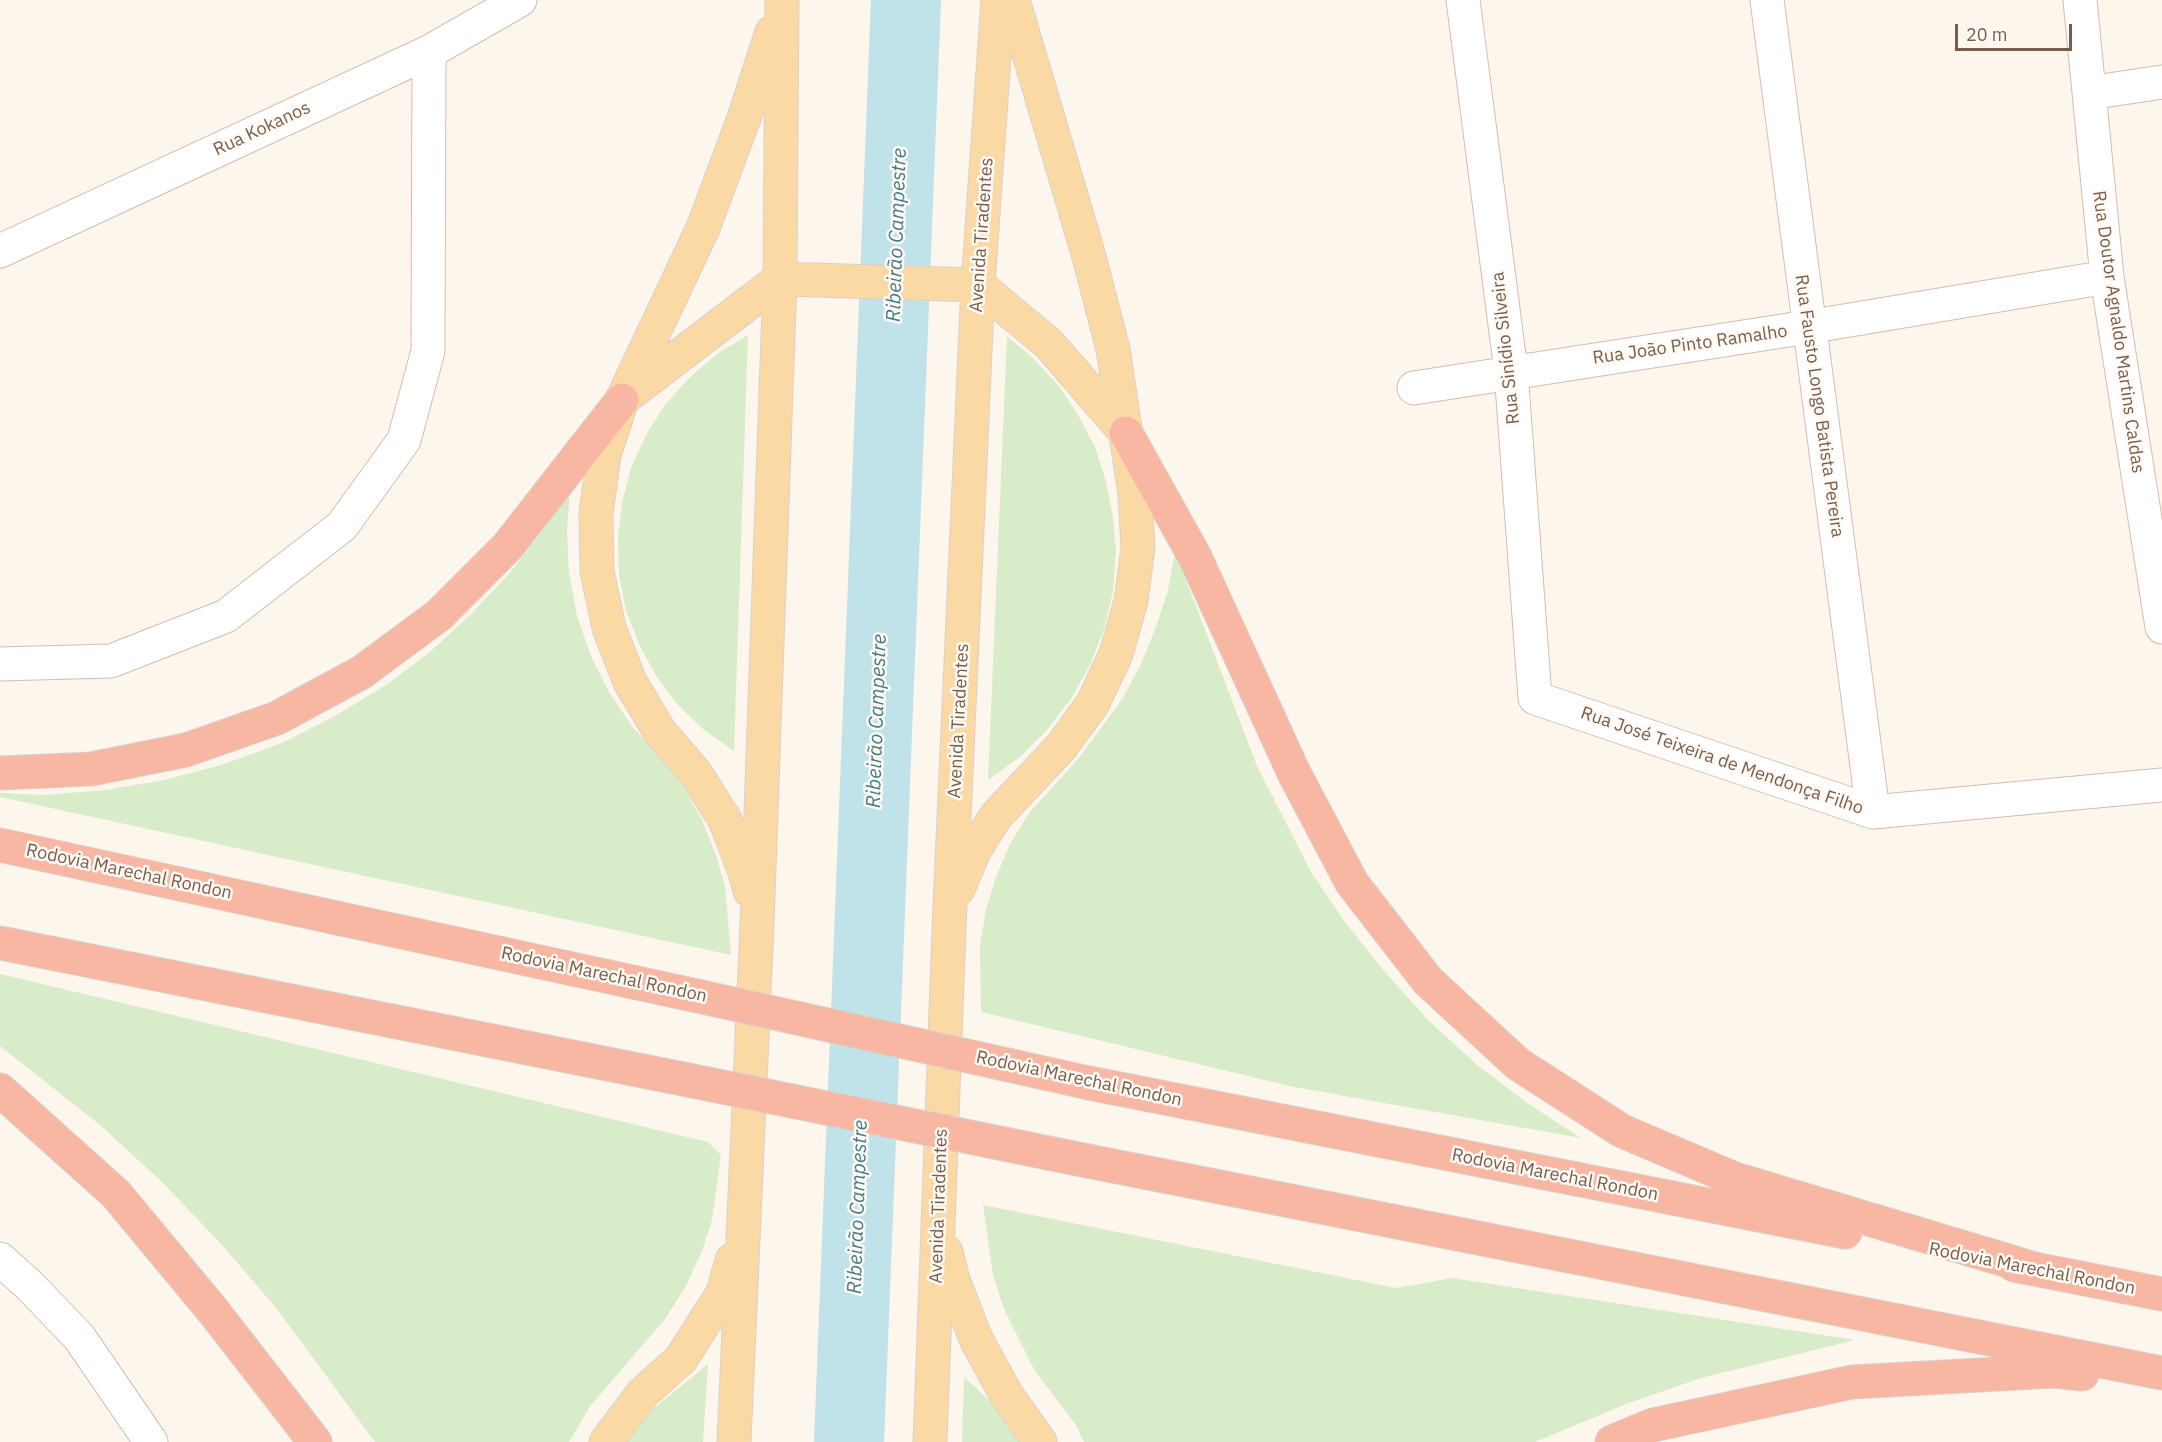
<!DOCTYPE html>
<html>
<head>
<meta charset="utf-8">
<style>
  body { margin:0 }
  #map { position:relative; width:2162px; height:1442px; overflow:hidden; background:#fdf6ec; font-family:"IBM Plex Sans",sans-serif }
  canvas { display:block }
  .scale { position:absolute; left:1955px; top:24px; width:117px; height:27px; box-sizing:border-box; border:3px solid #7a5c4d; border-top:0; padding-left:8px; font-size:18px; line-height:21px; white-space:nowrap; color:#7a5c4d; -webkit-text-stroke:4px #fffaf3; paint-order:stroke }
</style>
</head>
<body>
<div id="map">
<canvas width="2162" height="1442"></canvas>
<div class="scale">20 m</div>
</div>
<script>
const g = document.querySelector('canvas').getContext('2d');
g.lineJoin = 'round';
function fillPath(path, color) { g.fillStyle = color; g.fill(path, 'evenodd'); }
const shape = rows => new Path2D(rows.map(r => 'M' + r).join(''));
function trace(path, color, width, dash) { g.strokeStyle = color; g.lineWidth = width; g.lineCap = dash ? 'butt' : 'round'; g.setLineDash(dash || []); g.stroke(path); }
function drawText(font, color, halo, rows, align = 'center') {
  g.font = font + ' "IBM Plex Sans",sans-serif'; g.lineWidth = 5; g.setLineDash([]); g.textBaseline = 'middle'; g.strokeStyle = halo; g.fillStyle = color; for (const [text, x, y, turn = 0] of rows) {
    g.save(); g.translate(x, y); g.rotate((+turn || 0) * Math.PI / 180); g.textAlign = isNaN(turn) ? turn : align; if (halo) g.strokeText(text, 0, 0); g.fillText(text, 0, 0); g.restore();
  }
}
fillPath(shape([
  [748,335,734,751,704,730,678,705,656,676,639,644,626,611,619,575,618,539,622,503,631,468,646,435,665,405,689,378,717,354],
  [1007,336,1034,359,1059,386,1078,415,1095,447,1106,481,1113,517,1116,552,1113,591,1104,629,1090,665,1071,699,1047,730,1020,757,988,780],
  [570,489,567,531,569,573,577,616,591,656,609,692,632,726,682,785,701,818,715,852,725,886,731,955,0,797,0,793,44,795,105,790,165,780,224,764,282,743,337,715,389,683,431,651,471,614,508,575,541,533],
  [1175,551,1257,766,1311,872,1345,922,1385,972,1428,1020,1476,1064,1527,1103,1581,1138,1294,1087,981,1012,980,944,986,910,996,877,1010,844,1029,813,1078,759,1123,698,1141,664,1156,627,1168,590],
  [0,974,708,1142,721,1155,712,1220,702,1251,686,1286,665,1319,591,1405,569,1442,375,1442,277,1309,222,1245,163,1183,100,1125,0,1046],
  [983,1205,1396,1288,1452,1278,1855,1340,1701,1378,1626,1404,1535,1442,1084,1442,1076,1425,1035,1371,1004,1309,993,1275],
  [708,1364,703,1442,627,1442,653,1409],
  [964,1377,992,1403,1020,1442,962,1442]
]), '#d8ecc9');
trace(shape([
  [849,1442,906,0]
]), '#bfe3e8', 70);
const minor = shape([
  [1463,0,1511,371,1535,698,1873,812,2162,785],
  [1767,0,1873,812],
  [2080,0,2107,277,2162,627],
  [2089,93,2162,82],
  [0,251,429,52,520,0],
  [1414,388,1808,327,2107,277],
  [0,664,111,661,226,616,342,526,404,440,428,351,429,52],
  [0,1259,30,1286,79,1337,151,1442]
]);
const major = shape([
  [628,395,780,279,978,285,1049,344,1126,433],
  [958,889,974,851,996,816,1061,747,1093,703,1116,654,1131,601,1138,548,1135,494,1113,349,1088,253,1013,0],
  [750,891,745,872,725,820,696,774,660,732,630,682,609,628,597,571,596,513,604,455,622,400,703,228,744,118,772,32],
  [946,1252,953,1280,976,1339,1006,1394,1040,1442],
  [606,1442,643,1393,681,1359,723,1293,732,1260],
  [734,1442,757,925,780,279,782,0],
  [930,1442,949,929,978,285,998,0]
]);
const highway = shape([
  [1126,433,1195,557,1294,773,1352,883,1428,981,1518,1064,1622,1131,1735,1179,2035,1269],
  [0,773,91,769,186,750,277,718,362,672,439,615,508,546,622,400],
  [0,845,702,997],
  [0,943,688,1080],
  [1089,1083,1845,1232],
  [0,1090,116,1194,214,1312,315,1442],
  [1088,1161,2162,1373],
  [2014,1265,2162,1294],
  [1612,1442,1653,1425,1852,1382,2054,1371,2082,1374]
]);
trace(minor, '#d1beb0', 35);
trace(major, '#dad1cd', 35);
trace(highway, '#dad1cd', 35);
trace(minor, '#fff', 33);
trace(major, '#fbd9a5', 33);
trace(highway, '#f7b7a3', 33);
const highwayBridge = shape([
  [702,997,1089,1083],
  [688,1080,1088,1161]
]);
trace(highwayBridge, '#dad1cd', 35, []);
trace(highwayBridge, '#f7b7a3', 33);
drawText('18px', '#7a5c4d', '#fffaf3', [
  ["Rua Kokanos",262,129,-25],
  ["Avenida Tiradentes",982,235,-86],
  ["Rua Doutor Agnaldo Martins Caldas",2118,332,82],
  ["Rua João Pinto Ramalho",1690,345,-8],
  ["Rua Sinídio Silveira",1506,348,-96],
  ["Rua Fausto Longo Batista Pereira",1819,406,82],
  ["Avenida Tiradentes",959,721,-87],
  ["Rua José Teixeira de Mendonça Filho",1722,761,19],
  ["Rodovia Marechal Rondon",129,872,12],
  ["Rodovia Marechal Rondon",604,975,12],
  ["Rodovia Marechal Rondon",1079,1079,12],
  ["Rodovia Marechal Rondon",1555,1175,11],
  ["Avenida Tiradentes",939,1206,-88],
  ["Rodovia Marechal Rondon",2032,1269,11]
]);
drawText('italic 20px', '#437c86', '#fffaf3', [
  ["Ribeirão Campestre",897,235,-88],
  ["Ribeirão Campestre",877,721,-88],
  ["Ribeirão Campestre",858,1207,-88]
]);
</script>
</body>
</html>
